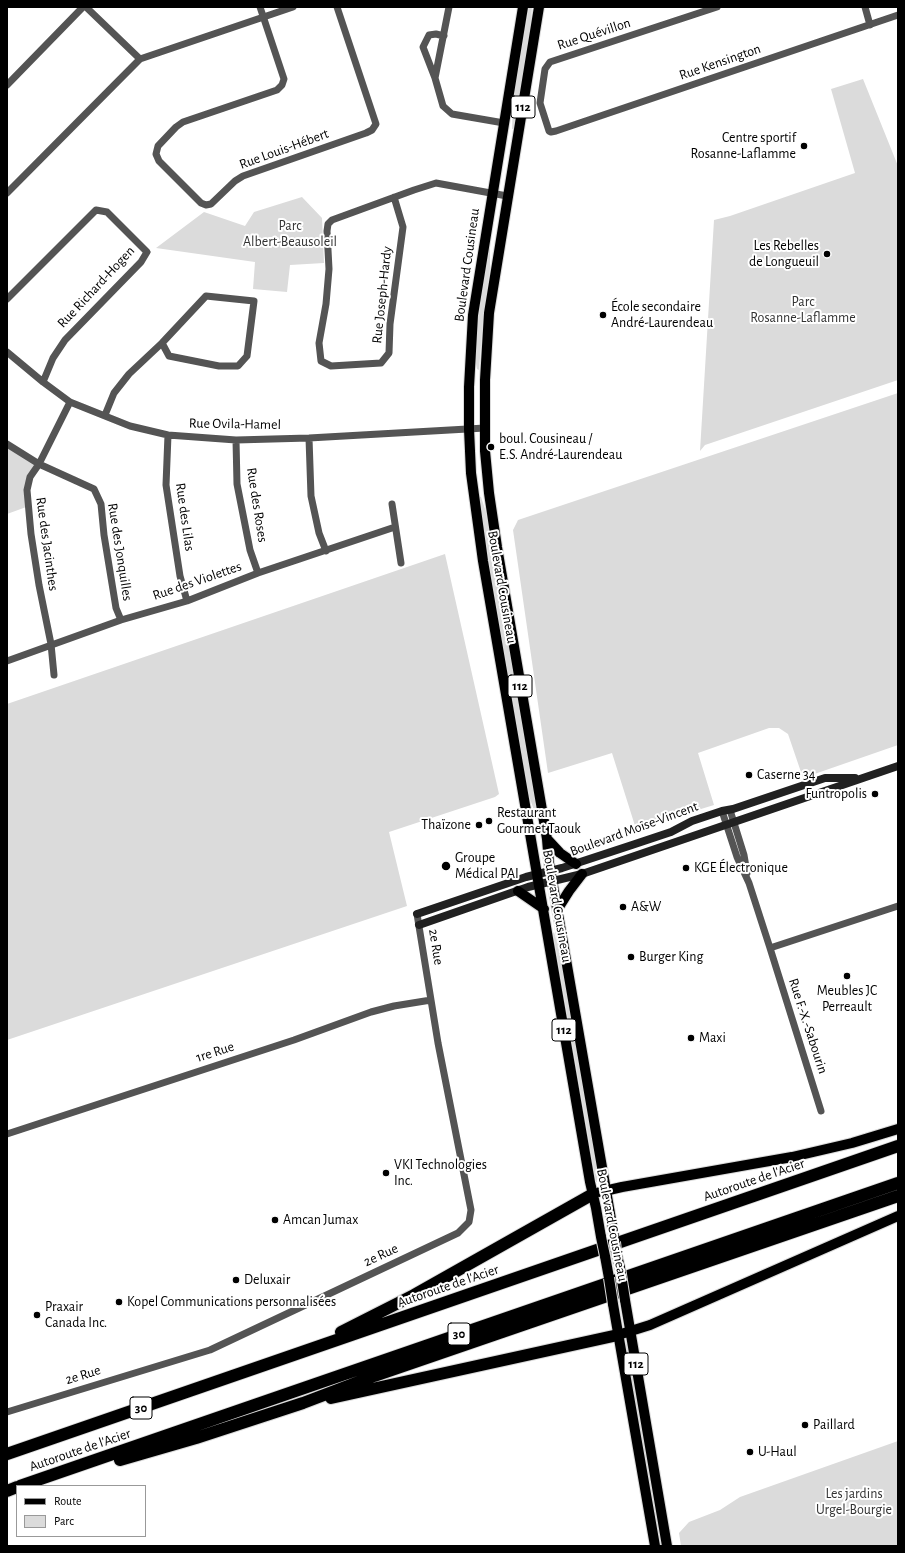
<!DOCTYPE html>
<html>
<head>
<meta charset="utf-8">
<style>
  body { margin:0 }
  #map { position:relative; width:905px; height:1553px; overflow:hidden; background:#fff; font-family:"Alegreya Sans",sans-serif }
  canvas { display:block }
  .frame { position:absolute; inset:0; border:8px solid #000; pointer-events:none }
  .legend { position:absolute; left:16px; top:1485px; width:130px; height:52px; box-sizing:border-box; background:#fff; border:1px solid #999; margin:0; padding:5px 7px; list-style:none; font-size:12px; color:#000 }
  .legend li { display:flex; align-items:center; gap:8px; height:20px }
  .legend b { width:20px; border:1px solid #999 }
</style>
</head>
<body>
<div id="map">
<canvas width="905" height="1553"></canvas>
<div class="frame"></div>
<ul class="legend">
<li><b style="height:5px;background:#000"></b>Route</li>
<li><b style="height:11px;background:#dbdbdb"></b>Parc</li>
</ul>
</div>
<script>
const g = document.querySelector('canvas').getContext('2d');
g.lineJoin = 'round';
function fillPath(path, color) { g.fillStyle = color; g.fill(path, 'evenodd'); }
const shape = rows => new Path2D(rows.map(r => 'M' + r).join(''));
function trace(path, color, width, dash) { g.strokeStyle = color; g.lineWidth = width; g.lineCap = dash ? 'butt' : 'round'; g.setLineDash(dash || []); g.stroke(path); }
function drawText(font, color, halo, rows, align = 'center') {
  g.font = font + ' "Alegreya Sans",sans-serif'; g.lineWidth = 4; g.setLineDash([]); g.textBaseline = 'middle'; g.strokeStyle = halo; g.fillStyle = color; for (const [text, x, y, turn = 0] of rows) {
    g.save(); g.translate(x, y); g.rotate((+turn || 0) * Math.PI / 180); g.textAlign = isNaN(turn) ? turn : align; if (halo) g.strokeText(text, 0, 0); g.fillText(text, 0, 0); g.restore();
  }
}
fillPath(shape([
  [529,7,532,7,531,22,514,129,512,129,513,100],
  [863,79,898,166,898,380,705,445,700,451,714,220,730,216,855,173,831,89],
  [302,197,322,218,324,263,290,265,287,292,253,289,255,262,156,248,204,212,245,226,254,212],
  [489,244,490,244,490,269,483,320,479,370,477,369,475,359,476,337,483,284],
  [898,393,898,745,803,778,788,734,779,728,769,728,698,753,714,805,636,829,612,753,548,773,513,530,518,520],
  [7,444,39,464,30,477,29,506,7,514],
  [479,497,481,497,486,512,538,819,537,819,529,796,490,569],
  [445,554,499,794,495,797,389,832,407,906,7,1040,7,704],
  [554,932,560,952,597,1165,597,1182,596,1182,553,933],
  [626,1344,628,1344,663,1546,659,1546,628,1370],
  [898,1441,898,1546,681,1546,679,1533,689,1522,720,1510,740,1497]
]), '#dbdbdb');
const primary = shape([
  [523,7,473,315,469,387,469,429,471,473,483,561,590,1182,596,1208,601,1237],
  [539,7,489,313,485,380,485,451,489,493,497,547,547,839,549,863,564,948,615,1242],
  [547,839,560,853,576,864],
  [518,891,544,909],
  [557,910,569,891,582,874],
  [600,1192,622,1187,792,1157,852,1143,898,1129],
  [616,1251,620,1268],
  [605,1256,609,1278],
  [625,1300,667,1546],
  [613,1304,655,1546],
  [618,1335,650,1325,898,1216]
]);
const highway = shape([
  [341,1332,414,1295,593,1194],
  [331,1398,618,1335],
  [7,1454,898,1146],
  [120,1460,196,1438,303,1403,374,1376,898,1196],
  [20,1486,898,1183],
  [7,1491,17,1487]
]);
trace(primary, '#dbdbdb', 12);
trace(highway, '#dbdbdb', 14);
trace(shape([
  [86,7,140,59],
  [260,7,284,79,282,85,277,90,183,122,176,127,158,146,156,154,159,161,201,203,206,205,211,204,235,181,243,176,366,133,372,130,376,124,337,7],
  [449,7,435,78,443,106,452,114,504,123],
  [717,7,550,62,545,69,540,103,549,131,551,132,556,131,898,15],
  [865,7,870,25],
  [435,78,423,47,429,35,436,34,444,36],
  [7,85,83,7],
  [7,193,140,59,293,7],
  [394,197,403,227,390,324,389,353,381,363,331,366,321,361,319,343,326,304,329,269,327,231,328,224,332,220,414,190,436,183,507,196],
  [7,299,96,210,107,212,147,252,141,262,65,340,53,358,43,382],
  [7,352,43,382,70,402,130,426,168,435,236,440,309,438,485,428],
  [105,415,114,393,129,374,162,343,206,296,254,301,247,356,238,366,219,366,169,356,162,343],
  [168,435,166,485,180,576,187,601],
  [309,438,311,496,319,533,326,551],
  [236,440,237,484,250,550,258,573],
  [7,444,39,464,94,489,101,504,104,535,116,608,121,620],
  [392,504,401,563],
  [7,661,121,620,187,601,258,573,395,527],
  [54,675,51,644,39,585,31,534,27,490,30,477,39,464,70,402],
  [730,810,744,855,747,873],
  [722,811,737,857,749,883,770,948,898,906],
  [770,948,821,1111],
  [7,1134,294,1040,371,1012,394,1006,431,1000],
  [7,1412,210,1350,458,1233,469,1222,471,1210,438,1043,417,914]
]), '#545454', 7);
trace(shape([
  [417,914,526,877,562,868,632,845,671,832,692,821,722,811,733,809,825,778,855,778],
  [419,925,528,887,582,874,898,766]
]), '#212121', 8);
trace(primary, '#000', 10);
trace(highway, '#000', 12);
const primaryBridge = shape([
  [601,1237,605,1256],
  [615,1242,616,1251],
  [620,1268,625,1300],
  [609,1278,613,1304]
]);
trace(primaryBridge, '#dbdbdb', 12, []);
trace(primaryBridge, '#000', 10);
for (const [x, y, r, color] of [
  [804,146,4,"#000"],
  [827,254,4,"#000"],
  [603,315,4,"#000"],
  [491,447,4,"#000"],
  [749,775,4,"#000"],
  [875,794,4,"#000"],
  [489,821,4,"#000"],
  [479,825,4,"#000"],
  [446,866,5,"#000"],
  [686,868,4,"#000"],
  [623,907,4,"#000"],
  [631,957,4,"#000"],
  [847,976,4,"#000"],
  [691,1038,4,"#000"],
  [386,1173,4,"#000"],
  [275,1220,4,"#000"],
  [236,1280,4,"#000"],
  [119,1302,4,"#000"],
  [37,1315,4,"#000"],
  [805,1425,4,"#000"],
  [750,1452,4,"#000"]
]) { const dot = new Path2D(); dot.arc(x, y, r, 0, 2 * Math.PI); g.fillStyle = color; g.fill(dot); trace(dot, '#fff', 1.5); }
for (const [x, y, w] of [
  [523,107,24],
  [520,686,24],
  [564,1030,24],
  [459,1334,22],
  [636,1364,24],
  [141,1408,22]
]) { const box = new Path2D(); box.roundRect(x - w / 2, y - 11, w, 22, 3); g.fillStyle = '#fff'; g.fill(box); trace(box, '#000', 1); }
drawText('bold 13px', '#000', null, [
  ["112",523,107],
  ["112",520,686],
  ["112",564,1030],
  ["30",459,1334],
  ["112",636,1364],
  ["30",141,1408]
]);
drawText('14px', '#000', '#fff', [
  ["Rue Quévillon",594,34,-18],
  ["Rue Kensington",720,62,-19],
  ["Rue Louis-Hébert",284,149,-20],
  ["Boulevard Cousineau",467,265,-82],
  ["Rue Richard-Hogen",96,287,-47],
  ["Rue Joseph-Hardy",382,295,-84],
  ["Rue Ovila-Hamel",235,424,1],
  ["Rue des Roses",257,505,81],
  ["Rue des Lilas",185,517,82],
  ["Rue des Jacinthes",47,544,82],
  ["Rue des Jonquilles",120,552,81],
  ["Rue des Violettes",197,581,-19],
  ["Boulevard Cousineau",502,587,80],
  ["Boulevard Moïse-Vincent",634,829,-20],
  ["Boulevard Cousineau",557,906,80],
  ["2e Rue",436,947,81],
  ["Rue F.-X.-Sabourin",808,1026,72],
  ["1re Rue",215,1052,-18],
  ["Autoroute de l'Acier",754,1180,-19],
  ["Boulevard Cousineau",612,1225,79],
  ["2e Rue",381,1255,-25],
  ["Autoroute de l'Acier",448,1286,-19],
  ["2e Rue",83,1375,-17],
  ["Autoroute de l'Acier",80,1450,-19]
]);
drawText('14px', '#000', '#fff', [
  ["Centre sportif",796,138,"right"],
  ["Rosanne-Laflamme",796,154,"right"],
  ["Les Rebelles",819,246,"right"],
  ["de Longueuil",819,262,"right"],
  ["École secondaire",611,307],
  ["André-Laurendeau",611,323],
  ["boul. Cousineau /",499,439],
  ["E.S. André-Laurendeau",499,455],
  ["Caserne 34",757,775],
  ["Funtropolis",867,794,"right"],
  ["Restaurant",497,813],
  ["Gourmet Taouk",497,829],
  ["Thaïzone",471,825,"right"],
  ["Groupe",455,858],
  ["Médical PAI",455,874],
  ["KGE Électronique",694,868],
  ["A&W",631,907],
  ["Burger King",639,957],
  ["Meubles JC",847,991,"center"],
  ["Perreault",847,1007,"center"],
  ["Maxi",699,1038],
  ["VKI Technologies",394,1165],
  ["Inc.",394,1181],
  ["Amcan Jumax",283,1220],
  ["Deluxair",244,1280],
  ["Kopel Communications personnalisées",127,1302],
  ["Praxair",45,1307],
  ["Canada Inc.",45,1323],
  ["Paillard",813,1425],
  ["U-Haul",758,1452]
], 'left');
drawText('14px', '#323232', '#fff', [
  ["Parc",290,226],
  ["Albert-Beausoleil",290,242],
  ["Parc",803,302],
  ["Rosanne-Laflamme",803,318],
  ["Les jardins",854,1494],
  ["Urgel-Bourgie",854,1510]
]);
</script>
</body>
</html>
